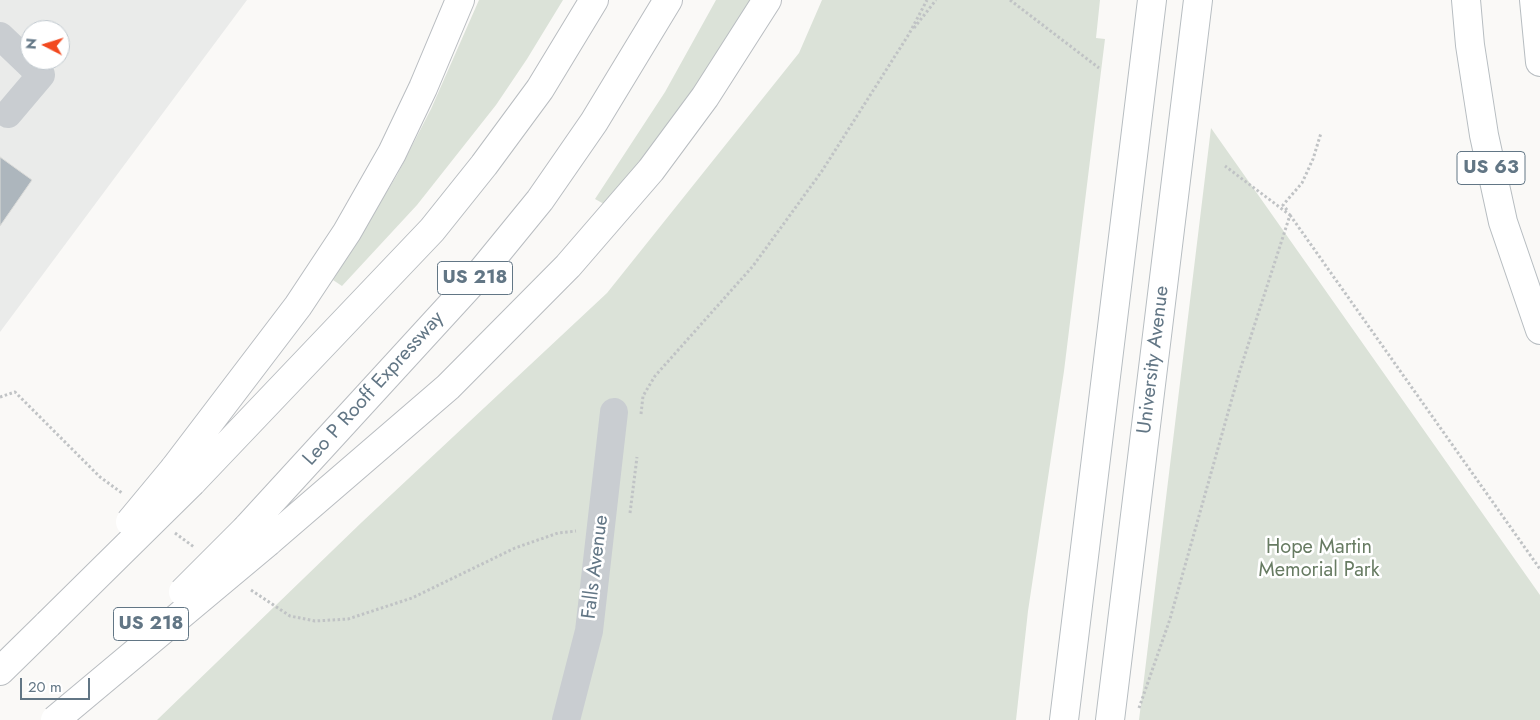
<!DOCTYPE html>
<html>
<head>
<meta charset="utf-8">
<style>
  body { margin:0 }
  #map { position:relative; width:1540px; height:720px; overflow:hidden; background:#faf9f7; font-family:Jost,sans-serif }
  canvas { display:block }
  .north { position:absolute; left:20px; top:20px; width:50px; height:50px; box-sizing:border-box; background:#fff; border:1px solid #c0c8ce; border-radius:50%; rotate:275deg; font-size:14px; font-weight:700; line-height:20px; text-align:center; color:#627685 }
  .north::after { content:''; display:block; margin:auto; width:18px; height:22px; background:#f2491f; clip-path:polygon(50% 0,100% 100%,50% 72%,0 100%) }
  .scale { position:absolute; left:20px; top:678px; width:70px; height:22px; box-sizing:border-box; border:2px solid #627685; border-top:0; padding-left:6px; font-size:15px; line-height:18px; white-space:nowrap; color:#627685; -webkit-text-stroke:4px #fff; paint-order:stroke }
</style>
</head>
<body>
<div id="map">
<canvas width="1540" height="720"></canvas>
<div class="north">N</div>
<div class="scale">20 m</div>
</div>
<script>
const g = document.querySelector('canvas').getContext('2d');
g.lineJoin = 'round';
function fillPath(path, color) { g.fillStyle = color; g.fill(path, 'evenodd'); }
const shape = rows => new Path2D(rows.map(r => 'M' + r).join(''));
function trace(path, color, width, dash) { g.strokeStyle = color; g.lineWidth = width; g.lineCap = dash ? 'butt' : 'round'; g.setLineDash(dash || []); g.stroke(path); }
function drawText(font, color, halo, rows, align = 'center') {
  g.font = font + ' Jost,sans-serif'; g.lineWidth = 5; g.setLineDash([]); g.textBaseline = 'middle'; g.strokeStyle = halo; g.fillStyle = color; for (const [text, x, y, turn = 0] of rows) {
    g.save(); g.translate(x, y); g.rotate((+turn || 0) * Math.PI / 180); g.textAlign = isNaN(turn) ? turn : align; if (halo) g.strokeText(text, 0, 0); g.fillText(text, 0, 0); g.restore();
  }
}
fillPath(shape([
  [0,0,247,0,0,332],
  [30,30,60,30,60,60,30,60]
]), '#eaebea');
fillPath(shape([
  [479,0,563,0,527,59,496,105,417,205,342,286,333,280,397,175,431,109],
  [716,0,752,0,668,130,604,204,595,199,665,92],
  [822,0,1100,0,1096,38,1105,39,1064,371,1028,611,1016,720,157,720,362,522,607,293,799,53],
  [1211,128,1540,595,1540,720,1139,720]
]), '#dbe2d8');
const building = shape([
  [0,157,32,180,0,226,0,157]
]);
fillPath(building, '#adb6bd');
trace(building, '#dbdbd9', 1);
const major = shape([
  [1466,0,1470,45,1484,135,1503,222,1540,330],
  [1534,0,1540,62],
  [1064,720,1152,0],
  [1110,720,1198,0]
]);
const highway = shape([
  [174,469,298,306,347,232,392,153,423,88,460,0],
  [192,482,432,230,484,165,540,89,594,0],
  [247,528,478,276,540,200,594,122,668,0],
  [268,542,448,387,568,266,651,170,705,97,767,0],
  [0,671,48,624]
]);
trace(major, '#b7bdc1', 30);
trace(highway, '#b9bdc1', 30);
trace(shape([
  [1010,0,1099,68],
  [914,28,936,0],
  [1287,210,1283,205,1302,183,1313,159,1321,133],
  [1290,215,1540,569],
  [0,397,15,392,100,477,122,493],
  [641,414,643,396,655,376,753,266,822,171,909,34,927,0],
  [630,513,637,457],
  [175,533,194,547],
  [251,590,290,616,315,621,348,619,412,598,515,548,558,533,576,531],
  [1139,708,1170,619,1240,370,1290,215,1225,166]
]), '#c0c3c5', 3, [2.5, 2.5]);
trace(shape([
  [0,36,41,75,8,114],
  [566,720,589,631,614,412]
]), '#c9cdd1', 28);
trace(major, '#fff', 28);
trace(highway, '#fff', 28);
const highwayBridge = shape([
  [130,522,174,469],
  [183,592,247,528],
  [48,624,192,482],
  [55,720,268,542]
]);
trace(highwayBridge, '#b9bdc1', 30, []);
trace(highwayBridge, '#fff', 28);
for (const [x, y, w] of [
  [1491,168,68],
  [475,278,75],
  [151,624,75]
]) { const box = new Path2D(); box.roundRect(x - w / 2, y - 16.5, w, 33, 4); g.fillStyle = '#fff'; g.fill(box); trace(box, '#627685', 1); }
drawText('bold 19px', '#627685', null, [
  ["US 63",1491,168],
  ["US 218",475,278],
  ["US 218",151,624]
]);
drawText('20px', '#627685', '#fff', [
  ["University Avenue",1154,360,-83],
  ["Leo P Rooff Expressway",374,389,-48],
  ["Falls Avenue",596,567,-83]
]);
drawText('20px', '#677b62', '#fff', [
  ["Hope Martin",1319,548],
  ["Memorial Park",1319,571]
]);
</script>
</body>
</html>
